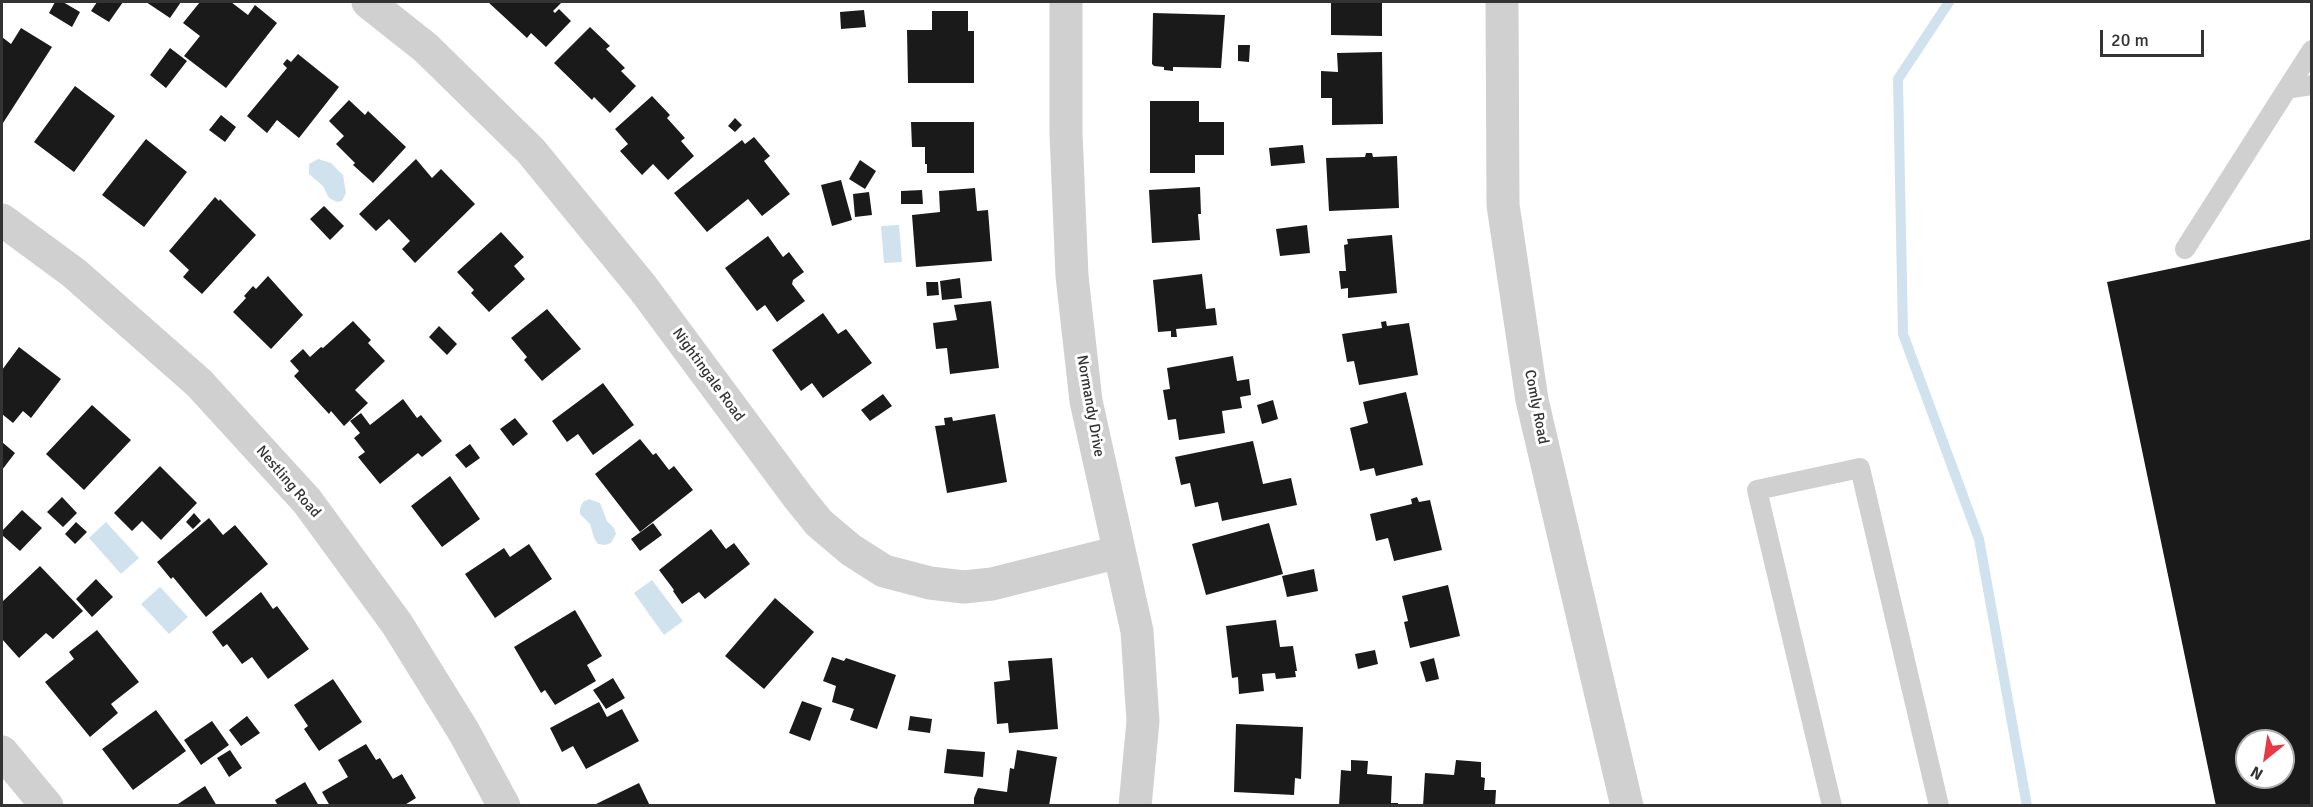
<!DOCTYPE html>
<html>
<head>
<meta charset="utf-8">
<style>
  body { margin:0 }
  #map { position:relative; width:2313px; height:807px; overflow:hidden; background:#fff; font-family:Signika,sans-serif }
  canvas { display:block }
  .frame { position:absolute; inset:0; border:3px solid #333; pointer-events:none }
  .north { position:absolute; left:2235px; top:729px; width:60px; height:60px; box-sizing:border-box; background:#fff; border:2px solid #adadad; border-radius:50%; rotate:210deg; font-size:16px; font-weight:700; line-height:24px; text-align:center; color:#333 }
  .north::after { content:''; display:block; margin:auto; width:21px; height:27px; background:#e63946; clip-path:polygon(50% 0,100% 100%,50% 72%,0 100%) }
  .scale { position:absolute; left:2100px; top:30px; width:104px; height:27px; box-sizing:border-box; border:3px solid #333; border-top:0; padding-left:8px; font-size:18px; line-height:21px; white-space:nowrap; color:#333; -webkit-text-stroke:4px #fff; paint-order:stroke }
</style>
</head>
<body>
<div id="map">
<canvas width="2313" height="807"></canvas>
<div class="frame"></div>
<div class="north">N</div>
<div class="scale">20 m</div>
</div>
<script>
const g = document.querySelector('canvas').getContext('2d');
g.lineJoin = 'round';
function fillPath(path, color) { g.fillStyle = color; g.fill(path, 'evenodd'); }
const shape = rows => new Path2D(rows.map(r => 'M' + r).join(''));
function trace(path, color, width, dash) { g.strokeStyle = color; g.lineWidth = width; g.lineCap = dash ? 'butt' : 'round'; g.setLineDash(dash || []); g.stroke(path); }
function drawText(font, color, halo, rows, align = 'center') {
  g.font = font + ' Signika,sans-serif'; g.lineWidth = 6; g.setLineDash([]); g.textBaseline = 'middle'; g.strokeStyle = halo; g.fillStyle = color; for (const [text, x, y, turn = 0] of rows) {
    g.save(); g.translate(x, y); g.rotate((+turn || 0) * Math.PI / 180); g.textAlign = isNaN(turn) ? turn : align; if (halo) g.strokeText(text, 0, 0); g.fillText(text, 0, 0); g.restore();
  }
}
fillPath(shape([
  [318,159,331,163,343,175,346,193,342,201,337,202,329,198,323,186,309,174,309,164],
  [899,225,902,262,884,263,881,226],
  [589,499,600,503,607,521,614,528,616,534,611,543,605,545,598,544,594,538,590,524,580,514,580,508,583,502],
  [106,522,139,558,121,574,89,538],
  [652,580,683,621,664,635,634,593],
  [160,587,188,617,169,634,141,604]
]), '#cfe2ee');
trace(shape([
  [1949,2,1898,79,1903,334,1979,539,2027,806]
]), '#cfe2ee', 10);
fillPath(shape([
  [55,2,63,2,80,12,72,27,49,13],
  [97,2,123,2,109,22,91,11],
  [146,2,181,2,170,18],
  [200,2,231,2,248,15,255,5,277,23,226,88,184,56,200,36,183,23],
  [488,2,562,2,553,11,555,13,559,9,571,21,546,47,531,33,527,38],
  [1331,2,1382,2,1382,36,1331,35],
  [864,10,866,27,841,29,840,12],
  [932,11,968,11,968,31,974,31,974,83,908,83,907,30,932,30],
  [1153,13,1225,15,1221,68,1173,67,1173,71,1164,70,1164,67,1154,66,1152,64],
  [590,27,610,46,606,49,625,68,621,71,636,86,610,113,594,97,592,100,554,63],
  [21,28,52,47,3,123,2,37,11,44],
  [1238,45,1250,45,1249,62,1238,61],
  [170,48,187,61,166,88,150,75],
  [1382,52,1383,124,1332,125,1332,98,1321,98,1321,71,1338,72,1337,53],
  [298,54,339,87,299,138,277,120,267,133,247,116,287,68,283,64,287,59,291,62],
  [75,86,115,116,74,172,34,142],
  [652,96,670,115,667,118,685,138,681,141,694,156,668,180,653,164,642,175,620,151,628,144,615,129],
  [349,100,365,115,368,111,406,147,373,183,353,165,355,163,336,144,344,136,329,121],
  [1150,101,1199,101,1199,122,1224,122,1224,155,1195,155,1195,173,1150,173],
  [221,115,236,127,225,142,209,130],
  [735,118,742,125,735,132,728,126],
  [911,122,974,122,974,173,927,173,927,164,925,164,925,147,912,147],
  [754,137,770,156,764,161,790,194,762,216,748,199,707,232,674,193,742,140,745,144],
  [146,139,187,172,144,227,102,195],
  [1303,145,1305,163,1271,166,1269,148],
  [1366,153,1372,153,1373,157,1397,156,1399,208,1329,211,1326,158,1365,157],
  [416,159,432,178,441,169,475,204,415,263,402,249,410,241,389,219,376,231,359,214],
  [860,160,876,171,865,189,849,179],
  [841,180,852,220,832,226,821,185],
  [1200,187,1201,214,1198,214,1200,240,1152,243,1149,190],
  [975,188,977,211,988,210,992,261,916,267,912,215,940,212,939,191],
  [922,190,923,204,901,204,901,191],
  [869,192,872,215,855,217,853,194],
  [215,197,219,201,220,199,256,235,202,294,183,277,189,270,169,251],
  [324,206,344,226,330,240,310,219],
  [1307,225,1310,253,1280,256,1276,229],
  [501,232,524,257,514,266,525,279,489,312,471,293,474,290,457,272],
  [1392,235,1397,293,1348,298,1348,288,1341,289,1339,271,1346,271,1344,245,1348,244,1347,239],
  [768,236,783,257,789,252,804,272,793,280,792,284,805,301,777,322,765,305,757,311,725,268],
  [2312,239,2312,806,2216,806,2107,282],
  [2247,741,2283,741,2283,777,2247,777],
  [1202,274,1206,309,1215,308,1217,325,1176,329,1177,337,1171,337,1171,331,1158,332,1153,280],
  [268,276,303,315,271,349,233,312,246,298,244,296,253,286,256,289],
  [960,278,962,298,942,300,940,281],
  [926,282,938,282,939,295,927,296],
  [991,301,999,368,950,374,947,348,936,349,933,323,957,320,954,305],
  [547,309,581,349,542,381,524,360,527,357,511,338],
  [823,313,838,334,846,329,872,363,823,398,812,383,801,391,772,350],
  [353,321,371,340,368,343,385,361,355,390,368,403,344,426,331,411,329,414,294,376,299,371,290,361,303,349,310,357,321,347,323,348],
  [1386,321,1387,326,1409,323,1418,375,1359,385,1354,361,1347,362,1342,334,1382,328,1381,322],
  [439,326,457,344,447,355,429,337],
  [19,347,61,379,31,418,23,411,13,423,2,414,2,370],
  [1233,356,1237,381,1249,379,1251,395,1240,397,1242,408,1222,411,1225,433,1179,440,1176,419,1168,420,1163,390,1170,389,1167,368],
  [603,383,634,425,593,455,578,434,567,442,552,421],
  [1406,392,1423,465,1376,476,1374,468,1360,471,1350,428,1368,423,1363,402],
  [883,394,892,406,870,421,861,410],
  [403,399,417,418,421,415,442,441,422,457,418,453,380,484,358,457,365,452,354,438,360,433,350,421,361,413,370,425],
  [1273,400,1278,419,1262,424,1257,405],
  [92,405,131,440,84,490,46,454],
  [995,414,1007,482,947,493,935,426,945,425,944,418,952,417,953,421],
  [515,418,528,434,513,446,500,429],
  [640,439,653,455,656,453,669,470,674,466,693,490,640,532,595,474],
  [1253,441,1263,484,1291,478,1297,505,1222,521,1218,502,1195,507,1190,483,1181,485,1175,457],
  [2,442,15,453,2,470],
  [470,444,480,458,466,468,455,455],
  [160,466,197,503,161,540,142,521,132,531,114,513],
  [450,476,480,519,442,547,411,506],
  [62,497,77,513,63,527,47,512],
  [1417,497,1419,502,1430,500,1442,550,1394,561,1388,538,1376,541,1370,514,1412,504,1411,499],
  [22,510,42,528,20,551,2,535,2,531],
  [194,513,201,521,193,529,186,522],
  [209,518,223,535,235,525,268,564,206,617,173,577,171,579,157,562],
  [76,522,87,532,75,544,65,534],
  [653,523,662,535,640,551,631,539],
  [1269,523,1283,574,1206,595,1192,544],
  [711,529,726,549,734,543,750,564,705,599,699,592,682,604,673,591,674,590,659,570],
  [529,544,552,579,495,618,465,574,504,548,510,557],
  [40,566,83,611,53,639,46,633,19,658,2,639,2,602],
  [1314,569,1318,591,1287,597,1282,576],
  [96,579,113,597,92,617,76,599],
  [1448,585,1460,636,1410,648,1404,622,1408,621,1402,596],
  [261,592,273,609,277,606,309,649,268,679,252,657,242,664,227,644,223,647,212,632],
  [775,598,814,632,764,689,725,656],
  [575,610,602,656,587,665,596,681,555,705,545,690,541,693,514,647],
  [1276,620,1280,647,1293,646,1297,671,1295,671,1296,677,1276,679,1275,673,1262,674,1264,691,1239,694,1238,677,1232,678,1226,626],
  [97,630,139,682,111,704,118,713,90,737,45,682,74,659,69,652],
  [1375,650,1378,664,1358,669,1355,654],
  [832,657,844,661,846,658,896,675,877,729,850,720,854,709,832,702,836,686,823,681],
  [1052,658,1058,729,1009,733,1008,723,997,724,994,682,1010,680,1008,661],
  [1434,658,1439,679,1426,682,1420,662],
  [613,678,625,698,606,709,593,690],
  [333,679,362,722,319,751,304,729,308,726,294,705],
  [802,701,822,708,810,741,789,733],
  [599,702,607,717,622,709,639,741,586,769,573,746,562,752,550,728],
  [156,710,186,751,133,790,102,749],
  [247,716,260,733,241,746,229,730],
  [910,716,932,719,930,733,908,730],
  [212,721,229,745,201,765,184,740],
  [1236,724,1303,727,1301,779,1295,778,1294,795,1234,792],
  [366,744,376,760,380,758,393,779,402,774,416,798,403,806,330,806,322,792,348,777,338,760],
  [947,749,985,752,983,777,944,773],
  [230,750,242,768,229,777,217,758],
  [1017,750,1057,757,1049,806,974,806,974,798,978,788,1007,792,1010,768,1014,769],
  [1351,760,1368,761,1367,774,1392,776,1391,803,1398,803,1398,806,1339,806,1341,770,1351,771],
  [1456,760,1481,762,1481,777,1485,778,1484,790,1496,790,1495,806,1423,806,1425,773,1454,775],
  [305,782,319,806,278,806,275,800],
  [639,783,650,806,592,806],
  [205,786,217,806,175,806]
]), '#1a1a1a');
trace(shape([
  [2287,89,2312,50],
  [2185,249,2287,89,2312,85],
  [1832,806,1757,490,1860,468,1939,806]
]), '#d0d0d0', 20);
trace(shape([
  [368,2,426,48,531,151,643,288,798,497,819,523,851,550,884,571,930,583,964,587,992,584,1119,552],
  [1066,2,1066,133,1072,276,1086,401,1137,631,1143,721,1135,806],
  [2,220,74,273,199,383,307,501,397,624,464,732,504,806],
  [2,752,47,806]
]), '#d0d0d0', 33);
trace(shape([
  [1502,2,1503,205,1532,400,1627,806]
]), '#d0d0d0', 33);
drawText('15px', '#333', '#fff', [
  ["Nightingale Road",708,375,54],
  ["Normandy Drive",1090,406,80],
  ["Comly Road",1536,407,79],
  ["Nestling Road",288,482,49]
]);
</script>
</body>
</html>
